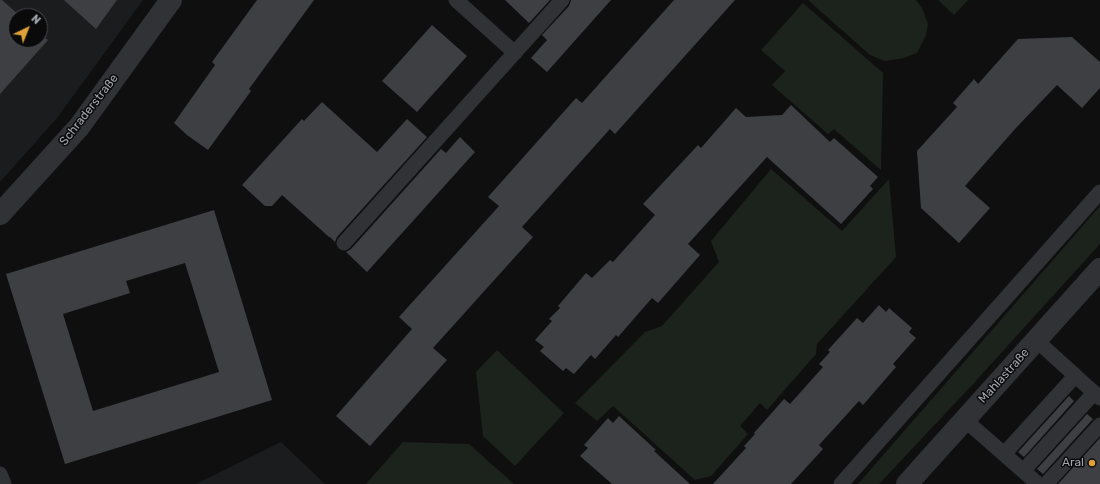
<!DOCTYPE html>
<html>
<head>
<meta charset="utf-8">
<style>
  body { margin:0 }
  #map { position:relative; width:1100px; height:484px; overflow:hidden; background:#0f0f10; font-family:Rubik,sans-serif }
  canvas { display:block }
  .north { position:absolute; left:8px; top:8px; width:40px; height:40px; box-sizing:border-box; background:#0a0a0b; border:1px solid #47494d; border-radius:50%; rotate:43deg; font-size:11px; font-weight:700; line-height:16px; text-align:center; color:#a2a7b0 }
  .north::after { content:''; display:block; margin:auto; width:14px; height:18px; background:#dfa038; clip-path:polygon(50% 0,100% 100%,50% 72%,0 100%) }
</style>
</head>
<body>
<div id="map">
<canvas width="1100" height="484"></canvas>
<div class="north">N</div>
</div>
<script>
const g = document.querySelector('canvas').getContext('2d');
g.lineJoin = 'round';
function fillPath(path, color) { g.fillStyle = color; g.fill(path, 'evenodd'); }
const shape = rows => new Path2D(rows.map(r => 'M' + r).join(''));
function trace(path, color, width, dash) { g.strokeStyle = color; g.lineWidth = width; g.lineCap = dash ? 'butt' : 'round'; g.setLineDash(dash || []); g.stroke(path); }
function drawText(font, color, halo, rows, align = 'center') {
  g.font = font + ' Rubik,sans-serif'; g.lineWidth = 3; g.setLineDash([]); g.textBaseline = 'middle'; g.strokeStyle = halo; g.fillStyle = color; for (const [text, x, y, turn = 0] of rows) {
    g.save(); g.translate(x, y); g.rotate((+turn || 0) * Math.PI / 180); g.textAlign = isNaN(turn) ? turn : align; if (halo) g.strokeText(text, 0, 0); g.fillText(text, 0, 0); g.restore();
  }
}
fillPath(shape([
  [0,0,143,0,57,118,0,182],
  [16,16,40,16,40,40,16,40],
  [281,442,325,484,196,484]
]), '#1b1c1d');
fillPath(shape([
  [808,0,916,0,922,8,928,24,926,35,917,53,904,58,885,61,870,55],
  [938,0,968,0,954,15],
  [803,3,883,73,881,170,834,129,828,134,772,85,785,71,761,50],
  [771,169,842,231,889,179,896,257,817,344,816,354,767,410,760,403,740,426,748,434,711,476,695,480,613,406,597,421,575,403,645,332,662,326,719,262,711,241],
  [1100,206,1100,244,973,384,879,484,858,484],
  [497,350,564,413,515,466,483,436,476,372],
  [403,442,469,444,514,484,366,484]
]), '#1c231d');
fillPath(shape([
  [0,0,2,0,20,16,16,16,16,40,40,40,40,34,48,40,0,94],
  [64,0,117,0,96,29],
  [257,0,314,0,249,89,251,91,208,150,187,135,174,123,215,65,212,62],
  [505,0,550,0,529,23],
  [571,0,611,0,547,72,531,58,547,40,542,35,569,6],
  [674,0,735,0,615,134,610,129,522,227,533,237,433,348,447,360,370,446,336,416,412,329,399,317,499,206,488,197,576,98,582,103],
  [432,25,467,56,417,112,382,81],
  [1072,37,1100,62,1100,88,1082,108,1057,85,1015,129,965,186,990,208,959,243,921,208,917,151,957,107,953,103,974,79,978,84,1018,39],
  [322,102,377,152,407,119,427,137,337,237,335,242,330,237,329,237,282,195,272,206,265,206,242,185,302,119,304,121],
  [791,105,830,142,834,138,878,177,870,186,873,189,841,224,767,157,688,244,700,255,658,303,652,298,618,337,616,335,595,359,591,355,574,374,566,368,563,371,540,351,544,347,535,340,552,321,549,319,560,308,558,306,586,273,592,278,610,260,613,262,655,215,643,204,698,145,701,148,736,108,746,117,782,115],
  [460,137,475,152,367,272,346,252,351,249,441,149,446,153],
  [214,210,272,400,65,464,6,274],
  [185,263,219,372,93,411,63,314,130,293,126,281],
  [879,305,886,312,889,308,912,328,909,332,916,338,893,364,896,367,863,405,859,401,819,445,823,449,791,484,713,484,746,448,744,446,755,434,754,433,784,399,790,404,823,367,819,364,830,352,828,350,857,318,863,323],
  [1069,396,1074,401,1024,457,1018,452],
  [1087,414,1093,419,1043,474,1037,469],
  [619,416,656,450,654,451,690,484,612,484,580,456,588,448,584,445,608,418,613,423],
  [1100,438,1100,484,1058,484]
]), '#3e3f43');
trace(shape([
  [456,0,515,53],
  [344,243,562,0],
  [1036,340,1100,398],
  [965,420,1038,484],
  [1004,454,1075,376],
  [1023,471,1094,393],
  [0,474,4,484],
  [841,484,1100,192],
  [1046,484,1100,425]
]), '#313235', 15);
trace(shape([
  [0,214,79,127,171,0]
]), '#313235', 22);
trace(shape([
  [907,484,1100,269]
]), '#313235', 22);
for (const [x, y, r, color] of [
  [1092,463,4,"#dfa038"]
]) { const dot = new Path2D(); dot.arc(x, y, r, 0, 2 * Math.PI); g.fillStyle = color; g.fill(dot); trace(dot, '#0a0a0b', 1.5); }
drawText('12px', '#a2a7b0', '#0a0a0b', [
  ["Schraderstraße",89,110,-52],
  ["Mahlastraße",1004,376,-48]
]);
drawText('12px', '#a2a7b0', '#0a0a0b', [
  ["Aral",1084,463]
], 'right');
</script>
</body>
</html>
